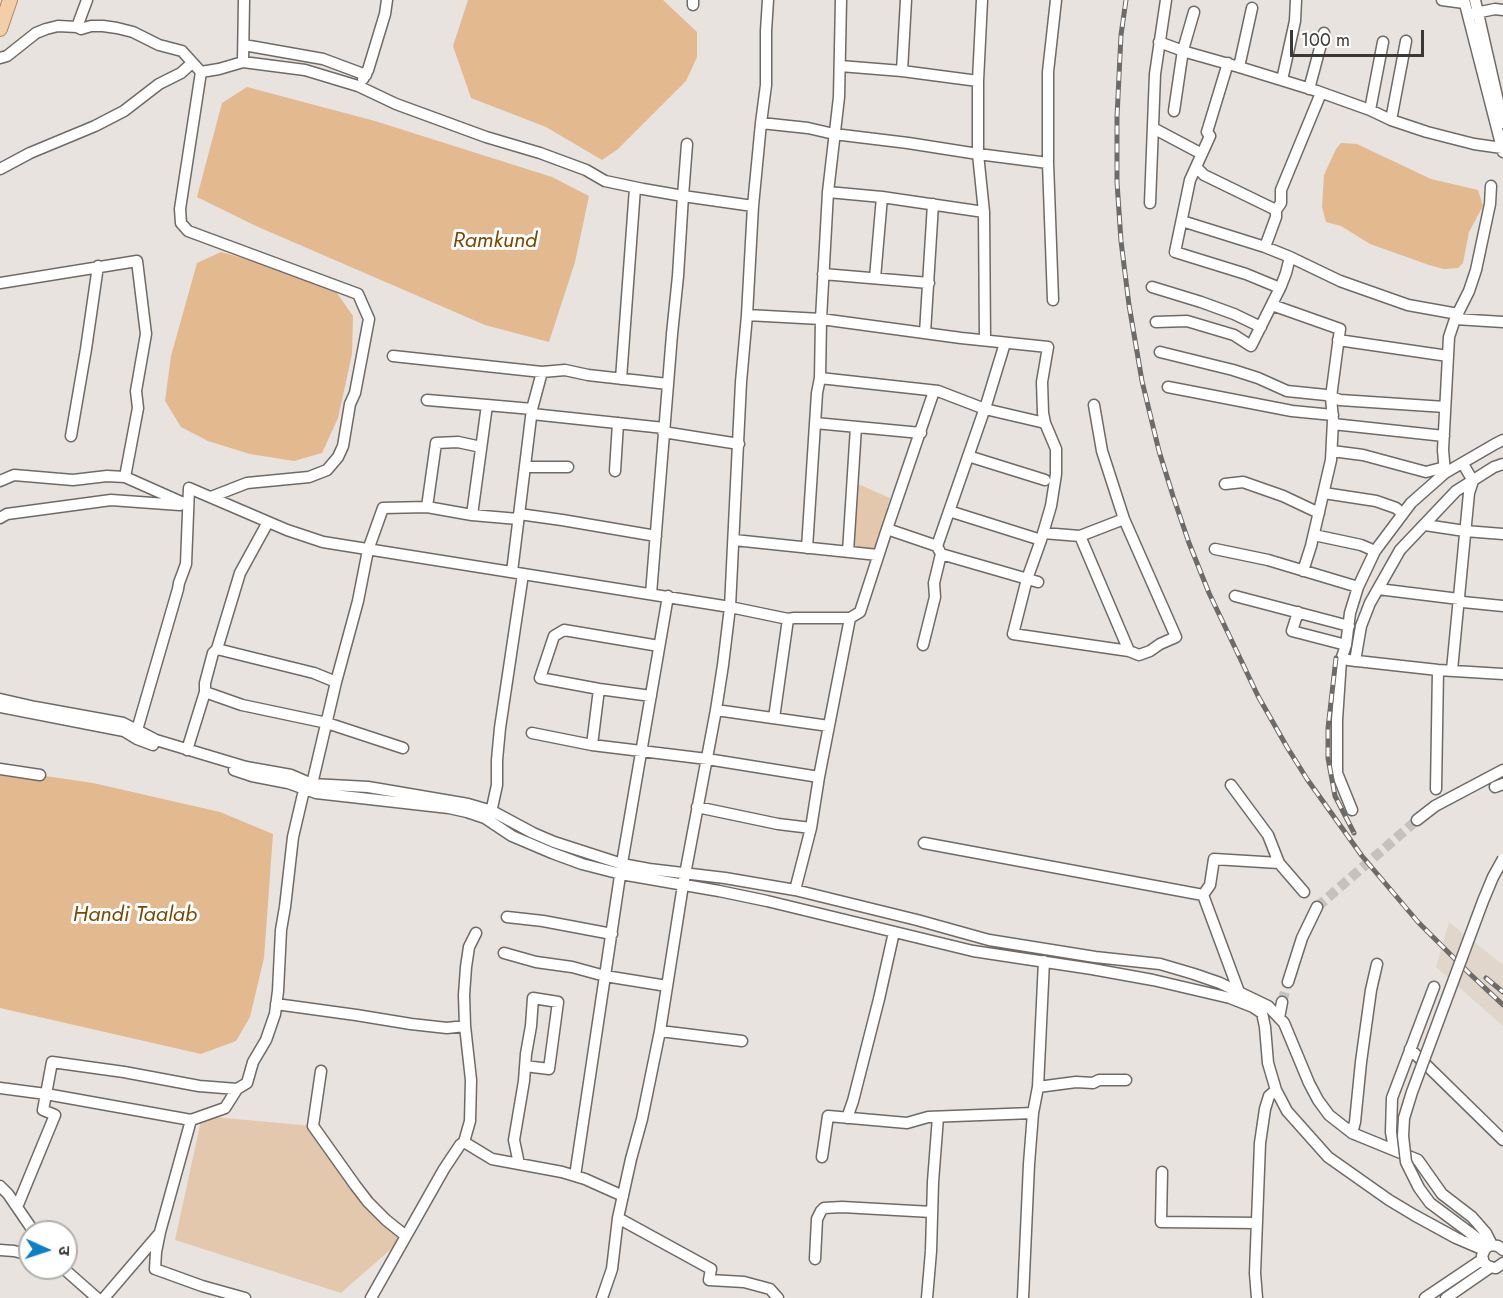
<!DOCTYPE html>
<html>
<head>
<meta charset="utf-8">
<style>
  body { margin:0 }
  #map { position:relative; width:1503px; height:1298px; overflow:hidden; background:#e8e3de; font-family:Jost,"Noto Sans Devanagari",sans-serif }
  canvas { display:block }
  .north { position:absolute; left:18px; top:1220px; width:60px; height:60px; box-sizing:border-box; background:#fff; border:2px solid #b1b0af; border-radius:50%; rotate:93deg; font-size:16px; font-weight:700; line-height:24px; text-align:center; color:#3b3937 }
  .north::after { content:''; display:block; margin:auto; width:21px; height:27px; background:#0d7fc8; clip-path:polygon(50% 0,100% 100%,50% 72%,0 100%) }
  .scale { position:absolute; left:1290px; top:30px; width:134px; height:27px; box-sizing:border-box; border:3px solid #3b3937; border-top:0; padding-left:8px; font-size:18px; line-height:21px; white-space:nowrap; color:#3b3937; -webkit-text-stroke:4px #fff; paint-order:stroke }
</style>
</head>
<body>
<div id="map">
<canvas width="1503" height="1298"></canvas>
<div class="north">उ</div>
<div class="scale">100 m</div>
</div>
<script>
const g = document.querySelector('canvas').getContext('2d');
g.lineJoin = 'round';
function fillPath(path, color) { g.fillStyle = color; g.fill(path, 'evenodd'); }
const shape = rows => new Path2D(rows.map(r => 'M' + r).join(''));
function trace(path, color, width, dash) { g.strokeStyle = color; g.lineWidth = width; g.lineCap = dash ? 'butt' : 'round'; g.setLineDash(dash || []); g.stroke(path); }
function drawText(font, color, halo, rows, align = 'center') {
  g.font = font + ' Jost,sans-serif'; g.lineWidth = 6; g.setLineDash([]); g.textBaseline = 'middle'; g.strokeStyle = halo; g.fillStyle = color; for (const [text, x, y, turn = 0] of rows) {
    g.save(); g.translate(x, y); g.rotate((+turn || 0) * Math.PI / 180); g.textAlign = isNaN(turn) ? turn : align; if (halo) g.strokeText(text, 0, 0); g.fillText(text, 0, 0); g.restore();
  }
}
fillPath(shape([
  [1449,922,1503,965,1503,1026,1436,967]
]), '#e1d6cc');
fillPath(shape([
  [858,484,890,498,875,550,853,547],
  [202,1116,313,1126,406,1236,341,1293,175,1240]
]), '#e4c8ad');
fillPath(shape([
  [468,0,663,0,697,32,697,57,686,81,618,149,602,160,546,127,471,98,453,46],
  [247,87,375,121,552,177,589,196,575,262,549,342,485,325,256,226,197,197,222,103],
  [1341,143,1357,144,1431,179,1478,190,1483,206,1469,232,1463,263,1458,268,1444,269,1429,265,1370,244,1341,226,1326,222,1322,207,1324,175,1336,149],
  [221,252,275,267,337,293,353,316,352,354,338,418,322,453,294,461,250,454,208,441,181,427,165,401,171,356,197,263],
  [0,772,32,774,93,783,220,812,273,834,264,958,250,1017,236,1041,201,1054,0,1008]
]), '#e3b990');
trace(shape([
  [1317,907,1417,820],
  [1282,1002,1288,982]
]), '#c5c1bd', 10, [10, 5]);
const minor = shape([
  [982,0,978,81,978,154,908,143,834,134,808,128,761,123,753,206,747,315,821,319,961,338,1048,347,1042,382,1043,413,1045,423,1056,449,1056,474,1051,506,1041,540,1027,579,1013,634,1129,651,1080,536,1043,533],
  [1442,0,1464,3],
  [1464,0,1503,152],
  [1475,0,1503,123],
  [693,5,693,0],
  [1471,14,1495,9,1503,10],
  [77,27,87,0],
  [1159,42,1186,52,1239,67,1317,91,1370,110,1391,120,1427,132,1474,144,1502,148],
  [244,45,323,59,366,75],
  [0,58,7,56,36,33,46,29,58,26,77,27,81,29,91,26,103,26,117,28,133,32,159,45,182,51,201,72,219,69,243,62,305,70,358,86,396,104,486,137,540,153,586,170,605,181,643,189,683,196,687,144],
  [243,62,244,0],
  [1228,63,1207,132,1210,136,1190,180,1175,252,1246,274,1280,288],
  [840,66,902,71,978,81],
  [1239,67,1252,8],
  [902,71,906,0],
  [201,72,180,209,181,223,188,231,358,294,369,319,355,393,350,404,343,446,338,457,327,470,309,477,247,483,211,497],
  [363,79,368,70,385,14,387,0],
  [1282,80,1295,21,1296,0],
  [1309,89,1324,33],
  [1370,110,1383,42],
  [1174,111,1183,50,1194,12],
  [1391,120,1406,41],
  [761,123,766,85,766,31,768,0],
  [1153,128,1202,154],
  [1196,167,1204,175,1276,210],
  [0,169,30,153,95,126,124,111,159,84,181,73,192,63],
  [828,192,882,197],
  [1150,203,1155,74,1166,0],
  [1182,221,1265,247,1290,257],
  [1265,247,1276,217,1276,210,1281,203,1281,190,1321,93],
  [823,274,929,283],
  [875,278,882,197,984,212],
  [0,283,137,261,146,334,136,391,138,408,125,477,188,505],
  [1152,287,1201,302,1234,314,1261,327],
  [1053,300,1048,163,1048,72,1056,0],
  [1272,305,1340,329,1331,397,1333,420,1331,460,1311,546,1303,571],
  [1455,319,1503,322],
  [1156,322,1187,321,1234,335,1251,346,1281,286,1286,273,1290,257,1340,281,1408,305,1458,314],
  [925,333,933,204],
  [985,340,984,212,978,154,1048,163],
  [1338,340,1448,356],
  [1005,343,987,402,937,546,941,554,1038,582],
  [1160,352,1233,370,1258,378,1287,391,1326,395,1340,400,1445,407],
  [393,356,542,372,565,370,588,375,668,384,651,594],
  [820,378,938,391,985,409,1045,423],
  [621,379,635,188],
  [668,384,672,334,678,276,683,196,753,206],
  [1168,387,1292,411,1333,415],
  [427,400,487,405],
  [1094,405,1102,451,1124,519,1176,637,1160,644,1150,651,1139,655,1129,651],
  [532,414,664,428],
  [815,423,921,433],
  [1333,424,1444,436],
  [663,432,739,444],
  [71,436,86,349,98,266],
  [481,447,458,442,436,443,427,507,472,515,518,519],
  [1332,451,1363,455,1426,472,1445,467],
  [968,456,1045,480],
  [526,467,568,467],
  [615,471,618,423],
  [1445,473,1443,450,1449,337,1455,319,1469,291,1476,270,1490,204,1491,186],
  [0,481,14,475,73,480,107,476,125,477],
  [1225,484,1243,482,1283,496,1319,513],
  [1324,493,1376,501,1396,508,1403,514],
  [949,511,1041,540],
  [519,514,562,520,656,536],
  [472,515,487,405,532,409],
  [0,518,7,514,111,500,180,505],
  [1425,525,1465,531,1503,534],
  [887,529,937,546],
  [1314,535,1361,545,1375,551],
  [1080,536,1124,519],
  [734,540,878,555],
  [807,548,817,393,820,378,821,319,828,192,839,97,841,0],
  [1215,549,1268,560,1358,587],
  [848,552,856,427],
  [512,572,532,409,542,372],
  [1378,589,1459,599,1463,602,1503,606],
  [1235,596,1349,626],
  [1298,612,1292,631,1346,645],
  [923,645,935,597,934,583,941,554],
  [217,649,314,673,336,682],
  [1348,660,1438,670,1503,674],
  [1355,661,1361,626,1370,603,1400,550,1456,491,1494,467,1503,464],
  [1452,670,1469,493,1473,481,1463,464],
  [205,692,242,705,327,723,403,748],
  [651,696,599,689,540,678,554,636,564,630,659,646],
  [0,699,35,707,123,723,156,740,246,767,291,775,312,784,368,787,468,804,492,811,533,833,554,842,622,864,649,869,725,878,795,890,917,920,989,940,1095,957,1160,964,1194,974,1220,983,1268,1006,1284,1023,1309,1083,1318,1100,1329,1115,1352,1133,1418,1160,1442,1194,1472,1217,1486,1233,1492,1245],
  [0,707,124,731,137,739,153,745],
  [716,710,829,726],
  [774,718,788,619],
  [532,733,592,745,707,759,819,777,850,618,860,612,887,529,934,391],
  [137,736,137,730,178,589,179,583,186,564,189,488,287,530,323,542,730,607,788,619,794,618,850,618],
  [592,745,599,689],
  [187,750,205,692,205,683,213,653,217,649,240,573,268,522],
  [0,769,40,775],
  [234,770,252,776,288,783,316,793,449,808,467,812,485,818,512,836,552,853,582,864,621,874,719,891,767,901,973,951,1092,969,1153,980,1230,998,1253,1007,1262,1013,1265,1027,1268,1063,1276,1090,1287,1111,1328,1157,1389,1200,1414,1215,1456,1238,1484,1250],
  [1231,785,1268,835,1279,863,1304,892],
  [1495,787,1503,784],
  [1436,789,1438,670],
  [697,807,778,824,811,828],
  [1352,810,1337,773,1337,720,1341,660,1346,645,1350,613,1358,587,1375,551,1411,503,1445,473,1495,444,1503,440],
  [490,817,497,785,497,760,500,728,523,574],
  [1417,820,1435,806,1503,770],
  [924,843,1203,895],
  [795,890,811,828,819,777],
  [507,917,543,921,612,934],
  [504,953,536,962,572,967,605,976,667,986],
  [1288,982,1302,938,1317,907],
  [1239,992,1203,895,1210,885,1214,859,1279,863],
  [276,1004,356,1015,411,1024,447,1028,465,1026],
  [1279,1018,1282,1002],
  [660,1031,742,1041],
  [1410,1049,1503,1140],
  [321,1071,313,1126,355,1185,368,1202,386,1220,406,1236],
  [1038,1087,1076,1082,1093,1083,1099,1080,1126,1080],
  [0,1088,46,1094,191,1120,225,1108,237,1089,247,1083,253,1062,266,1040,275,1014,278,991,281,930,285,907,293,837,304,790,312,784,336,682,358,601,368,550,383,508,427,507],
  [847,1118,853,1101,879,999,894,932],
  [191,1120,160,1232,156,1252,155,1269,202,1286,245,1298],
  [1352,1133,1355,1122,1361,1062,1371,990,1377,964],
  [464,1142,492,1159,562,1172,585,1179,623,1196],
  [1394,1149,1391,1132,1392,1098,1434,987],
  [822,1157,828,1116,907,1123,928,1117,1033,1113],
  [519,1164,514,1140,524,1081,526,1054,531,1026,533,998,558,1002,549,1069,525,1066],
  [1162,1172,1161,1222,1257,1223],
  [575,1176,621,869,668,596],
  [0,1186,8,1194,34,1232],
  [17,1207,55,1115,43,1110,52,1062,124,1072,199,1086,237,1089],
  [618,1218,711,1269,709,1280,744,1282,770,1289,778,1298],
  [1469,1232,1488,1246],
  [0,1250,14,1251,30,1255],
  [1503,1250,1498,1246,1490,1245,1485,1249,1482,1256,1484,1263,1489,1267,1496,1268,1503,1263],
  [815,1259,817,1219,821,1211,824,1208,842,1207,932,1212],
  [63,1268,97,1298],
  [104,1298,158,1235],
  [371,1298,444,1169,460,1145,464,1142,470,1121,471,1080,465,1026,464,995,466,967,469,947,476,933],
  [602,1298,612,1269,618,1218,631,1159,642,1119,660,1031,683,885,716,710,723,665,730,607,741,382,747,315],
  [927,1298,931,1251,933,1182,938,1117],
  [1023,1298,1029,1164,1033,1113,1038,1087,1044,961],
  [1257,1298,1255,1273,1260,1143,1265,1109,1269,1096,1276,1090],
  [1425,1298,1483,1259],
  [1446,1298,1491,1267]
]);
const major = shape([
  [0,29,10,0]
]);
trace(minor, '#6f6a66', 13);
trace(major, '#af855b', 16);
trace(minor, '#fff', 10);
trace(major, '#f4cea9', 14);
const rail = shape([
  [1126,0,1121,35,1117,117,1117,182,1121,241,1129,305,1142,381,1159,451,1173,496,1189,543,1209,593,1258,696,1287,747,1307,779,1362,856,1418,922,1469,973,1503,1005],
  [1336,658,1328,728,1328,758,1335,796,1354,833],
  [1486,978,1503,992]
]);
trace(rail, '#6d6a68', 5);
trace(rail, '#fff', 3, [9]);
const minorBridge = shape([
  [1469,1232,1430,1203,1419,1188,1406,1162,1403,1136,1404,1118,1412,1092,1483,901,1493,877,1503,859]
]);
trace(minorBridge, '#6f6a66', 13, []);
trace(minorBridge, '#fff', 10);
drawText('italic 22px', '#7c4800', '#fff', [
  ["Ramkund",495,242],
  ["Handi Taalab",135,916]
]);
</script>
</body>
</html>
